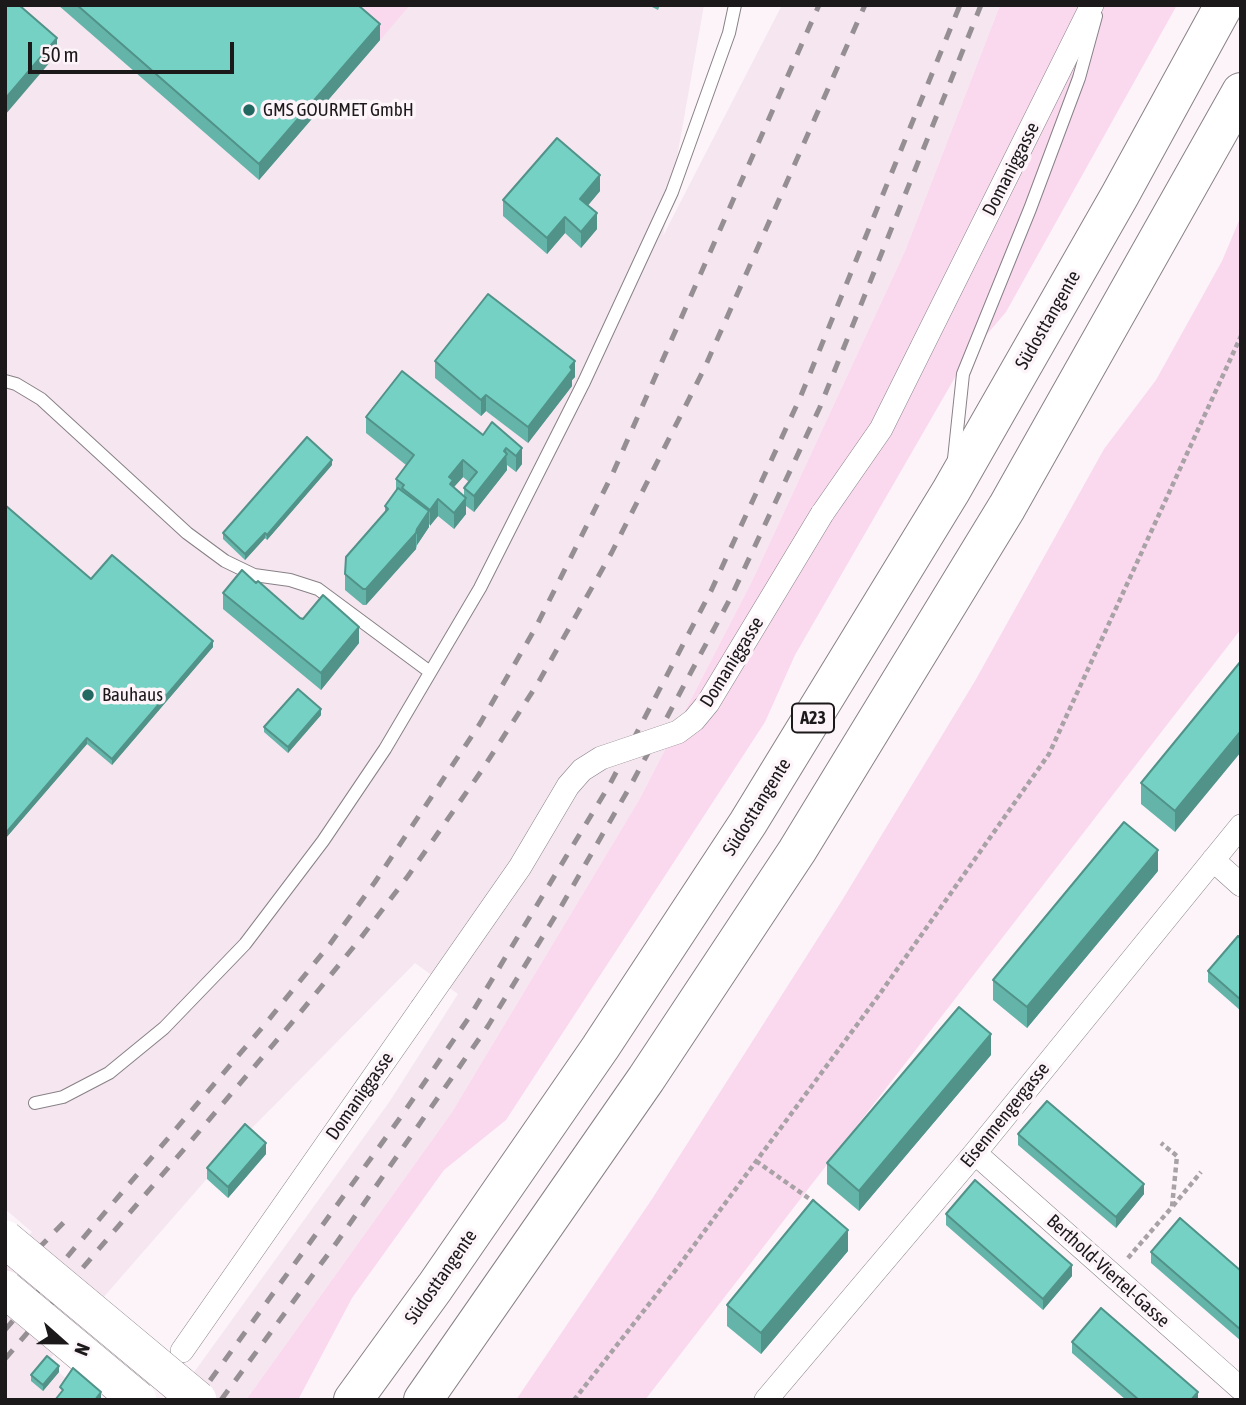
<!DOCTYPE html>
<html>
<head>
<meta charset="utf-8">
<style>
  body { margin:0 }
  #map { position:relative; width:1246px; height:1405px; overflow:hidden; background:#fcf4f9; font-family:"Asap Condensed",sans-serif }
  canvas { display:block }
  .frame { position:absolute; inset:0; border:7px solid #1c191b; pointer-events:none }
  .north { position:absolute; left:28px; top:1307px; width:70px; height:70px; -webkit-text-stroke:5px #fcf4f9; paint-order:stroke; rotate:111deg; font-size:19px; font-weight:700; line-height:28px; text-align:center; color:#1c191b }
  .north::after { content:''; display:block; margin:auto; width:24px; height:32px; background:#1c191b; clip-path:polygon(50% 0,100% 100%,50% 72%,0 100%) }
  .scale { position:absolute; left:28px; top:42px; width:206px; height:32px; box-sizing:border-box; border:4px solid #1c191b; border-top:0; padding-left:9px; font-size:21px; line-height:24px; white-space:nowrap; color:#1c191b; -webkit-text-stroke:5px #fcf4f9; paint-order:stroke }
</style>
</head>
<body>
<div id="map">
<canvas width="1246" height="1405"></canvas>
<div class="frame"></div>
<div class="north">N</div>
<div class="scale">50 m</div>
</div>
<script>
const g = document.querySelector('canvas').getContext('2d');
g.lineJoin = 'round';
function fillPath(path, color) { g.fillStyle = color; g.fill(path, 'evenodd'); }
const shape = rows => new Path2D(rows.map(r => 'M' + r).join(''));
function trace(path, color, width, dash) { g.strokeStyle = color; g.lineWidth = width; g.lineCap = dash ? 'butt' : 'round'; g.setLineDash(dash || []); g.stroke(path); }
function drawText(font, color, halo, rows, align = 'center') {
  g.font = font + ' "Asap Condensed",sans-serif'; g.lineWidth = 7; g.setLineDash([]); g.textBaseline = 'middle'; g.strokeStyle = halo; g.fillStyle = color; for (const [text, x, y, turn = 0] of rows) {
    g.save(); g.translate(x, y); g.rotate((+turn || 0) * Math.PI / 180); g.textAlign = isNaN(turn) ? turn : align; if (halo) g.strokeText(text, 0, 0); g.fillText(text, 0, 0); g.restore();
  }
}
fillPath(shape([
  [5,5,704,5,663,236,782,5,1000,5,905,251,752,581,639,800,452,1112,246,1400,174,1400,390,1101,458,994,415,963,245,1135,47,1362,91,1400,5,1400,5,1259,32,1232,5,1209]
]), '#f5e6f0');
fillPath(shape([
  [340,5,410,5,380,40],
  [1000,5,1177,5,1006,312,965,360,795,655,765,722,506,1120,444,1170,352,1298,298,1400,246,1400,452,1112,639,800,752,581,905,251],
  [1241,216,1241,629,645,1400,516,1400,652,1199,841,902,975,681,1104,449,1156,380,1222,261]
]), '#fad9ef');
const lane = shape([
  [5,381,16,384,41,399,187,533,225,561,254,575,290,580,318,589,430,672],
  [954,459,963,374,1030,209,1079,78,1096,16],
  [35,1103,63,1097,109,1073,164,1028,245,944,323,841,385,749,480,588,584,382,672,192,729,33,735,5]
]);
const street = shape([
  [822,514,881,429,1092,5],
  [1213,860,1241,885],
  [975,1153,1241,1389],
  [182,1351,421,1009],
  [766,1400,975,1153,1241,826]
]);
const highway = shape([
  [353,1400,435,1287,600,1048,748,823,951,491,1120,195,1224,5],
  [423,1400,646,1079,797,851,1007,507,1241,92]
]);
trace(lane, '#888186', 14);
trace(street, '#888186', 24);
trace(highway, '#888186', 40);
trace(shape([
  [756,1161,814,1202],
  [1173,1206,1201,1172],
  [1128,1258,1172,1207,1177,1156,1161,1143],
  [574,1400,678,1267,879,995,1049,754,1241,336]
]), '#a8a2a6', 4.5, [5, 3.5]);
trace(lane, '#fff', 12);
trace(street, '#fff', 23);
trace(highway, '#fff', 38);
trace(shape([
  [5,1283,66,1220],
  [5,1330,266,1023,330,944,375,882,481,722,536,627,612,475,819,5],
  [5,1359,295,1019,360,939,408,876,482,770,538,683,612,552,705,367,865,5],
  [196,1400,400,1118,470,1016,610,784,711,591,800,398,960,5],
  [221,1400,337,1242,488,1026,562,905,632,783,731,597,820,407,981,5]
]), '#958f93', 5, [12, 12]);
const streetBridge = shape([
  [421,1009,520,867,568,786,582,770,601,758,678,732,694,720,708,703,822,514]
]);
const primaryBridge = shape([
  [5,1239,198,1400],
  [5,1289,138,1400]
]);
trace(streetBridge, '#888186', 24, []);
trace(primaryBridge, '#888186', 38, []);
trace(streetBridge, '#fff', 23);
trace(primaryBridge, '#fff', 37);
fillPath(shape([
  [58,5,358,5,380,40,259,180],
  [648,5,660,5,658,10],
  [600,191,588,205,597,229,581,248,565,233,547,254,503,216,503,200],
  [435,361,575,377,572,380,572,386,528,443,486,411,481,416,435,378],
  [366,417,483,435,492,422,522,464,516,472,507,465,507,470,474,512,466,506,466,514,454,529,438,516,429,525,429,527,417,545,416,549,366,605,363,605,345,590,345,574,385,512,385,506,396,491,396,479,406,465,366,433],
  [463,477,469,482,464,488,464,496,454,487],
  [332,465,267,540,265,538,245,560,223,539,223,533],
  [5,505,91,579,213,647,112,765,87,744,5,839],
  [256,583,300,618,359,643,321,690,223,609,223,593],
  [1241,661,1175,832,1141,804,1141,783],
  [321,715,288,753,264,732,264,727],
  [1158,871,1027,1028,993,1000,993,980],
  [1241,939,1241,1011,1208,982,1208,971],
  [991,1055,859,1211,827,1184,827,1163],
  [1018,1134,1144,1194,1116,1228,1018,1145],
  [266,1154,228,1198,207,1179,207,1168],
  [946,1214,1072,1276,1043,1310,946,1225],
  [848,1251,761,1354,727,1326,727,1305],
  [1151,1252,1241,1271,1241,1341,1151,1263],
  [1072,1342,1198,1400,1126,1400,1072,1353],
  [59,1372,43,1391,31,1381,31,1375]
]), '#64b4a9');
fillPath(shape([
  [380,24,380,40,259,180,259,164],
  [57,38,57,54,5,115,5,99],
  [600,175,600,191,580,215,580,199],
  [597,213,597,229,581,248,581,232],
  [565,217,565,233,547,254,547,238],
  [575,361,575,377,572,380,572,386,528,443,528,427],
  [486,395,486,411,481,416,481,400],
  [506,448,507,470,474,512,474,496],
  [522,448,522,464,516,472,516,456],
  [332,460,332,465,267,540,267,535],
  [463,460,463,477,453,488,450,500,449,477],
  [466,498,466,514,454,529,454,513],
  [438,499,438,516,430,526,430,510],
  [429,511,429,527,417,545,417,529],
  [265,533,265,538,245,560,245,554],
  [416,533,416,549,366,605,366,589],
  [359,627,359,643,321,690,321,673],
  [213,641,213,647,112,765,112,759],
  [321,709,321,715,288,753,288,747],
  [1241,731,1241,752,1175,832,1175,811],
  [87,738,87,744,5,839,5,834],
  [1158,850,1158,871,1027,1028,1027,1007],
  [991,1034,991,1055,859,1211,859,1191],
  [266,1143,266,1154,228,1198,228,1187],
  [1144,1184,1144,1194,1116,1228,1116,1217],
  [848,1230,848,1251,761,1354,761,1333],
  [1072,1265,1072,1276,1043,1310,1043,1299],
  [59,1366,59,1372,43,1391,43,1385],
  [101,1392,101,1400,95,1400],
  [1198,1392,1198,1400,1191,1400]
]), '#519289');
const building = shape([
  [5,5,19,5,57,38,5,99,5,5],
  [77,5,358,5,380,24,259,164,77,5],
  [557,138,600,175,580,199,597,213,581,232,565,217,547,238,503,200,557,138],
  [488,294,575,361,570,367,572,370,528,427,486,395,481,400,435,361,488,294],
  [402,371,483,435,492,422,522,448,516,456,506,448,504,451,507,454,474,496,464,488,477,472,463,460,449,477,453,480,450,484,466,498,454,513,438,499,430,510,402,488,404,485,396,479,414,455,366,417,402,371],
  [307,437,332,460,267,535,265,533,245,554,223,533,307,437],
  [398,488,429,511,417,529,416,533,366,589,363,589,345,574,346,557,388,509,385,506,398,488],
  [5,505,91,579,112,555,213,641,112,759,87,738,5,834,5,505],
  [242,570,256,583,258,581,300,618,303,619,323,595,359,627,321,673,223,593,242,570],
  [1241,661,1241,731,1175,811,1141,783,1241,661],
  [298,689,321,709,288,747,264,727,298,689],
  [1124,822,1158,850,1027,1007,993,980,1124,822],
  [1238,936,1241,939,1241,1000,1208,971,1238,936],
  [959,1007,991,1034,859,1191,827,1163,959,1007],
  [1047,1101,1144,1184,1116,1217,1018,1134,1047,1101],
  [245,1124,266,1143,228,1187,207,1168,245,1124],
  [975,1180,1072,1265,1043,1299,946,1214,975,1180],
  [813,1200,848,1230,761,1333,727,1305,813,1200],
  [1180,1218,1241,1271,1241,1330,1151,1252,1180,1218],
  [1101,1308,1198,1392,1191,1400,1139,1400,1072,1342,1101,1308],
  [47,1356,59,1366,43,1385,31,1375,47,1356],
  [73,1368,101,1392,95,1400,55,1400,63,1390,60,1387,73,1368]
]);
fillPath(building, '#74d1c4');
trace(building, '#519289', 2);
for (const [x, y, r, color] of [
  [249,110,7,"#216961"],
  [88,695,7,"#216961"]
]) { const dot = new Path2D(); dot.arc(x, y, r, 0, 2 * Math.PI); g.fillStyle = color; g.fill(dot); trace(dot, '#fcf4f9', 2.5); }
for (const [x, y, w] of [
  [813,718,42]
]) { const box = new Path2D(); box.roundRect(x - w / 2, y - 14.5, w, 29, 5); g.fillStyle = '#fcf4f9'; g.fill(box); trace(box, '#1c191b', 2); }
drawText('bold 18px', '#1c191b', null, [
  ["A23",813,718]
]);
drawText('19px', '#1c191b', '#fcf4f9', [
  ["GMS GOURMET GmbH",263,110],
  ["Bauhaus",102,695]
], 'left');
drawText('19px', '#1c191b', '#fcf4f9', [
  ["Domaniggasse",1011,169,-63],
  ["Südosttangente",1048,320,-60],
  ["Domaniggasse",732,662,-58],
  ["Südosttangente",757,807,-58],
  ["Domaniggasse",360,1096,-55],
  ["Eisenmengergasse",1005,1115,-51],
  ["Berthold-Viertel-Gasse",1108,1271,42],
  ["Südosttangente",441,1277,-55]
]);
</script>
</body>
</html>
